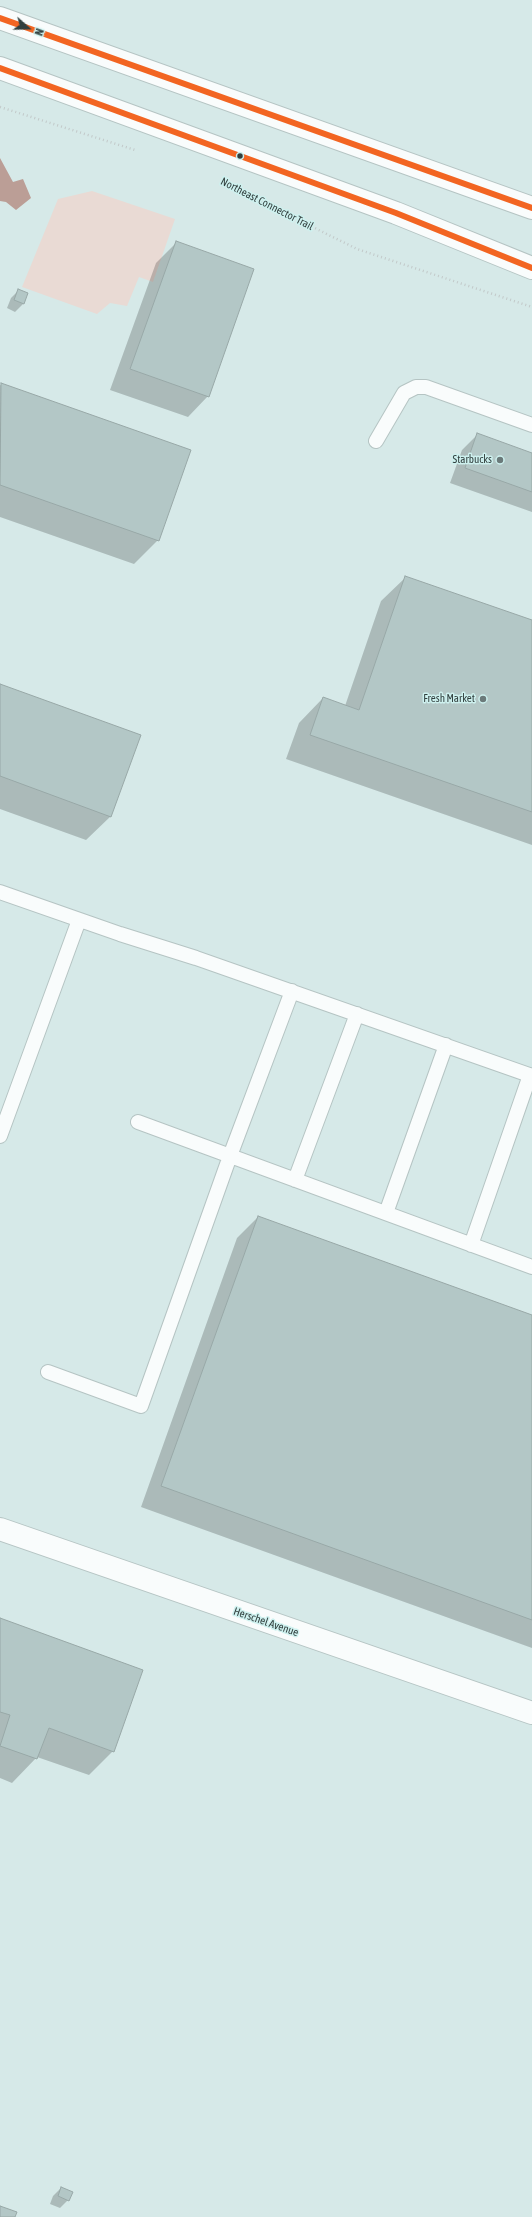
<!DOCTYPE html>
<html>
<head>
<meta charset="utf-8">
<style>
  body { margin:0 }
  #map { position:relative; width:532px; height:2217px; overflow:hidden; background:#d6e9e8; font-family:"Asap Condensed",sans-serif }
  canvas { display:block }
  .north { position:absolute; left:8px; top:8px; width:40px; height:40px; -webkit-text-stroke:3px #cef1ef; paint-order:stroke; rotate:110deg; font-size:11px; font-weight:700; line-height:16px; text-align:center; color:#313f3e }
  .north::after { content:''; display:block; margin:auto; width:14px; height:18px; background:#313f3e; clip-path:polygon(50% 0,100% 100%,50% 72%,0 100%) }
</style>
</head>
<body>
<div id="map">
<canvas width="532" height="2217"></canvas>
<div class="north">N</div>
</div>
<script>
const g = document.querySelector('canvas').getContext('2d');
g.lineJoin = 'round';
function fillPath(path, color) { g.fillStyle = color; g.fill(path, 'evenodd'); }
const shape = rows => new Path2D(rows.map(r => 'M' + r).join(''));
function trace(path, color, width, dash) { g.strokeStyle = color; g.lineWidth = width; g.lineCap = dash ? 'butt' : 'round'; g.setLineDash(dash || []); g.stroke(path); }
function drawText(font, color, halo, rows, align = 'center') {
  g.font = font + ' "Asap Condensed",sans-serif'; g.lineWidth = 3; g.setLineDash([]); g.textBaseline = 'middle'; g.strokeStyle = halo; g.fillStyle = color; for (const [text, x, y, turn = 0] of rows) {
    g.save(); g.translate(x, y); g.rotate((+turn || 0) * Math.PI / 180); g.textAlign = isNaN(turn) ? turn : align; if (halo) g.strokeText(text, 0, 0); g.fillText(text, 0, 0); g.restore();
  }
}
fillPath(shape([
  [92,191,175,219,153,282,139,277,127,306,110,303,97,314,22,287,58,199]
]), '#e9dad4');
fillPath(shape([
  [0,158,13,182,23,179,31,198,16,210,6,202,0,201]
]), '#bb9e96');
fillPath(shape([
  [177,242,208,396,188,417,110,390,156,263],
  [19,290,23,304,15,312,7,308,11,298],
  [0,385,189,451,158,540,134,564,0,517],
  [477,435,532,454,532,512,450,483,462,450],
  [406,577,532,621,532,845,286,759,299,723,323,698,345,706,381,601],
  [0,685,111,816,86,840,0,809],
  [258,1217,532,1316,532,1648,141,1507,237,1238],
  [0,1620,113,1751,89,1775,37,1757,12,1783,0,1778],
  [61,2188,68,2200,60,2208,50,2204,53,2196]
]), '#0003');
const building = shape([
  [176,241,254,269,209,397,130,369,176,241],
  [18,289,28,293,24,304,14,300,18,289],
  [1,383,191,450,159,541,0,485,1,383],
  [477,433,532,453,532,492,465,468,477,433],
  [405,576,532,620,532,812,310,735,323,697,359,710,405,576],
  [0,684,141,735,111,817,0,776,0,684],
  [258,1216,532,1315,532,1620,161,1486,258,1216],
  [0,1618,143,1670,114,1752,49,1728,37,1759,0,1746,10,1715,0,1712,0,1618],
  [61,2187,73,2192,69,2201,58,2196,61,2187],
  [0,2206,17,2212,15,2217,0,2217,0,2206]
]);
fillPath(building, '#b3c7c6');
trace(building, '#98a8a7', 1);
const service = shape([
  [376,441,404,393,416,387,426,387,532,425],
  [0,892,120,934,196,958,532,1076],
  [138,1122,532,1267],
  [0,1136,79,920],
  [295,1180,357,1014],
  [386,1213,446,1045],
  [471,1245,530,1075],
  [48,1372,141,1406,230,1156,292,991]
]);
const tertiary = shape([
  [0,18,532,208],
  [0,68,396,213,532,268],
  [0,1529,532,1713]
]);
trace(service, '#b5c4c3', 16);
trace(tertiary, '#b5c4c3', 24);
trace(shape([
  [0,107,135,150],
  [222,182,357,249,532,307]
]), '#c2c9c9', 2.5, [1, 3]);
trace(service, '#f9fcfc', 14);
trace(tertiary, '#f9fcfc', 22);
trace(shape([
  [0,18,532,208],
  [0,68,396,213,532,268]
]), '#f26522', 6);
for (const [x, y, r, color] of [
  [240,156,3.5,"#313f3e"],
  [500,460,4,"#6b7a7a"],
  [483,699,4,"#6b7a7a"]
]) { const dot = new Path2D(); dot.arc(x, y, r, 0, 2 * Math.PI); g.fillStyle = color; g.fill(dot); trace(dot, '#cef1ef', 1.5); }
drawText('11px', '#313f3e', '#cef1ef', [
  ["Northeast Connector Trail",267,204,27],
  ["Herschel Avenue",266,1622,19]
]);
drawText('11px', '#313f3e', '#cef1ef', [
  ["Starbucks",492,460],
  ["Fresh Market",475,699]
], 'right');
</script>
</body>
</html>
